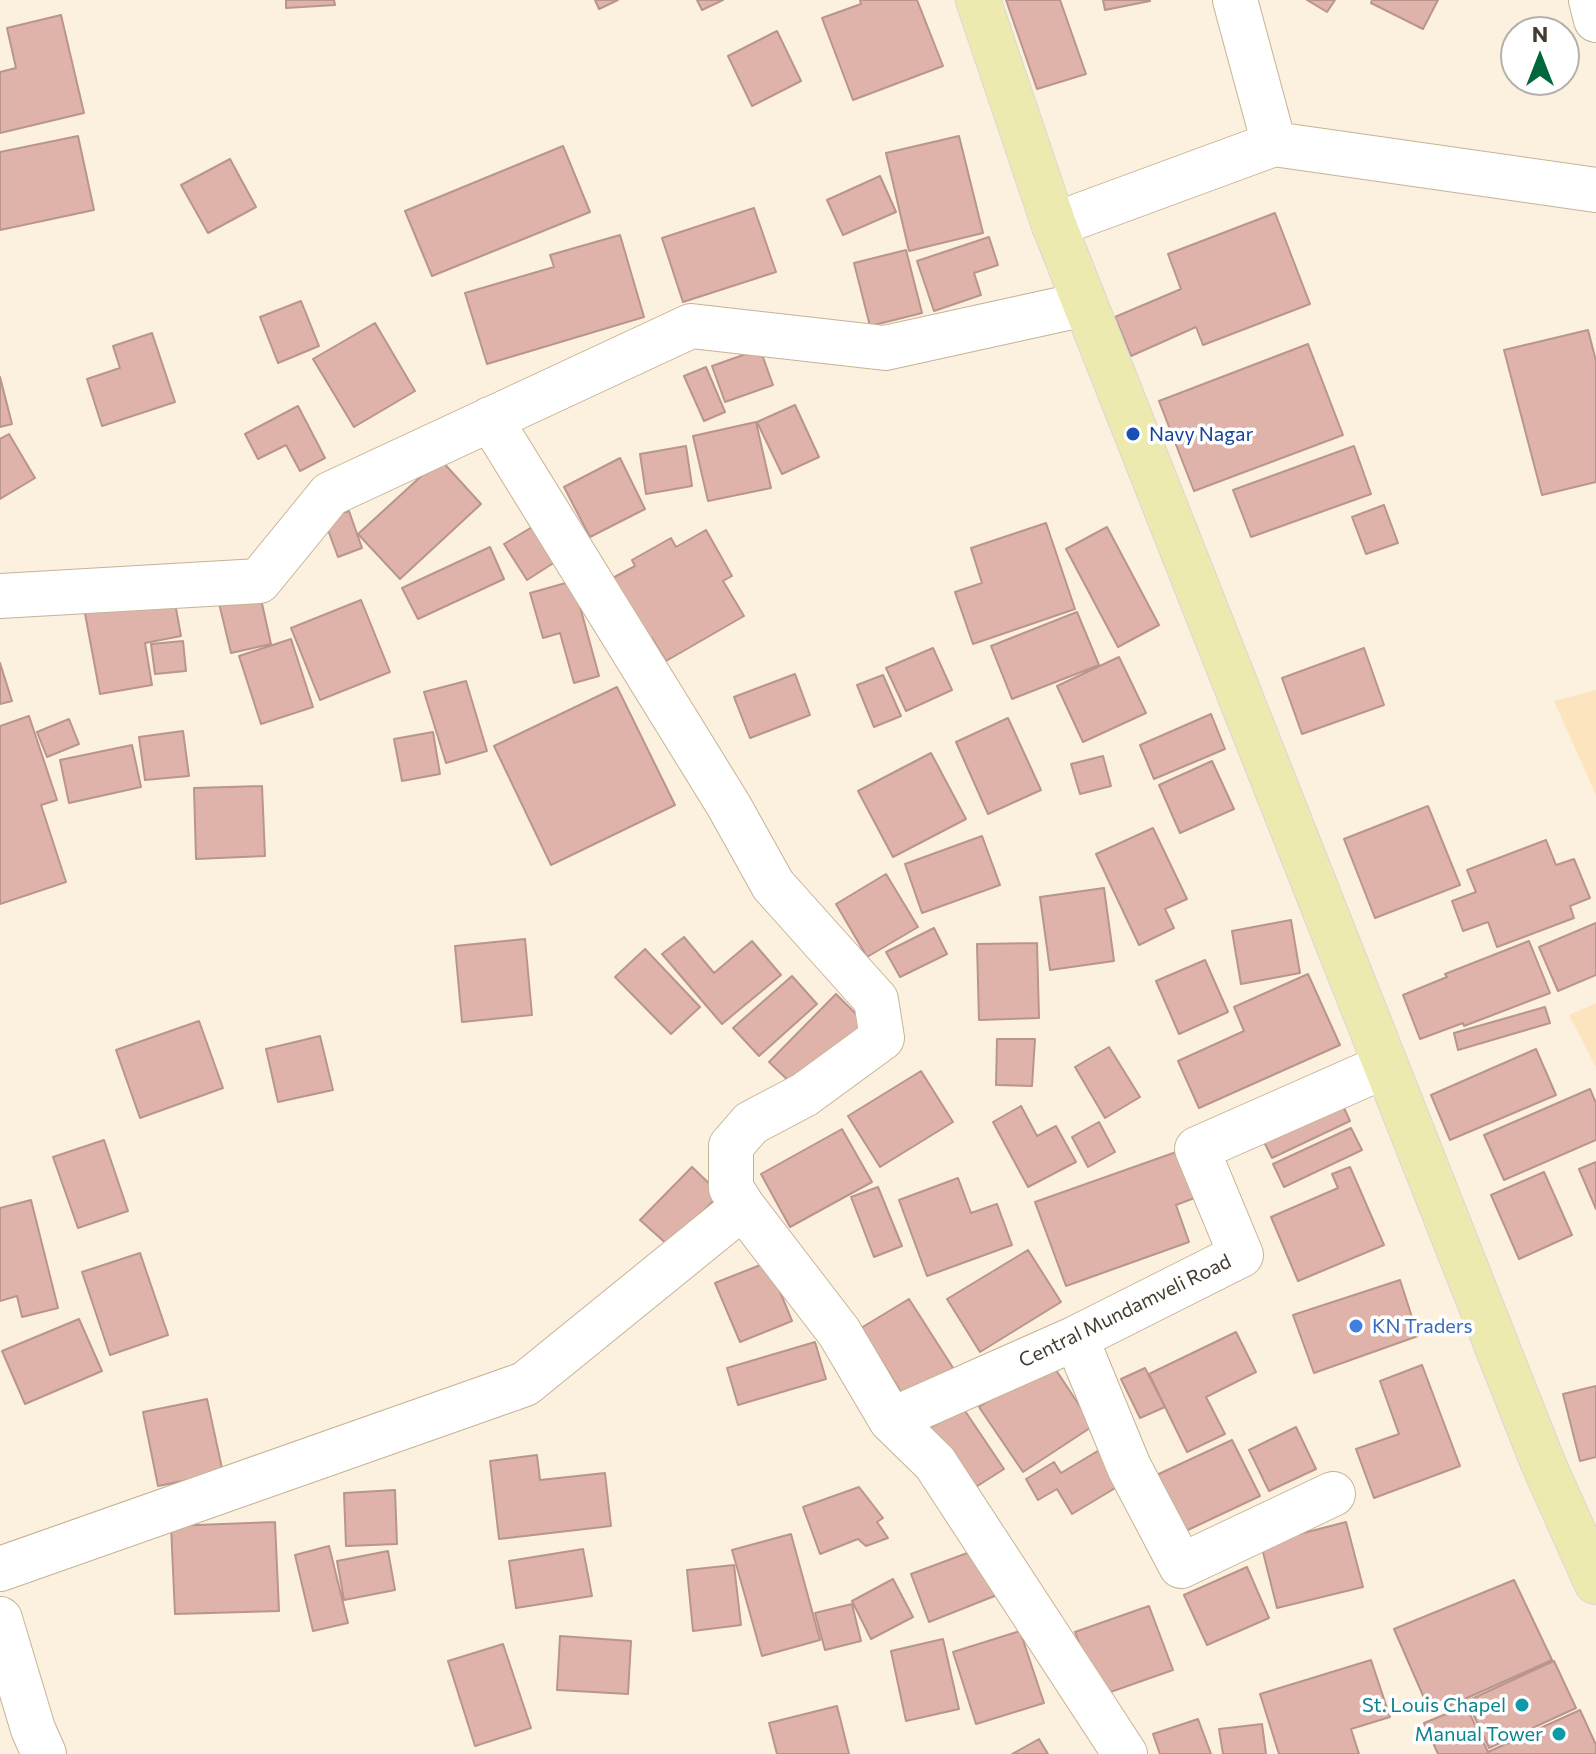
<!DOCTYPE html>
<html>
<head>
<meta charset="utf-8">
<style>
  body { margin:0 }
  #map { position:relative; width:1596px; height:1754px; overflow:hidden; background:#fcf0de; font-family:Commissioner,sans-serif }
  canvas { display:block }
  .north { position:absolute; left:1500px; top:16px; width:80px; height:80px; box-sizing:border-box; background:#fff; border:2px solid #b4b1ac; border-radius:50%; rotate:0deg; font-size:22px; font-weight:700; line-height:32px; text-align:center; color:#443c30 }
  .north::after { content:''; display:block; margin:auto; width:28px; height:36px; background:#01673c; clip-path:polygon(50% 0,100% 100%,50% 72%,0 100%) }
</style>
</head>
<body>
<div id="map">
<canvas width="1596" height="1754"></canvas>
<div class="north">N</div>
</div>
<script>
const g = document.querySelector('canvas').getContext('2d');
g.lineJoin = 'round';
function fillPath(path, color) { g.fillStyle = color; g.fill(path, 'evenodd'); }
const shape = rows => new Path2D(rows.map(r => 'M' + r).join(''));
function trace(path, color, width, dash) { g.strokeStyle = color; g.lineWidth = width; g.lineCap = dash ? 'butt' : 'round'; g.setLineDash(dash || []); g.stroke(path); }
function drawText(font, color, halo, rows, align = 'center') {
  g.font = font + ' Commissioner,sans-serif'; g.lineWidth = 7; g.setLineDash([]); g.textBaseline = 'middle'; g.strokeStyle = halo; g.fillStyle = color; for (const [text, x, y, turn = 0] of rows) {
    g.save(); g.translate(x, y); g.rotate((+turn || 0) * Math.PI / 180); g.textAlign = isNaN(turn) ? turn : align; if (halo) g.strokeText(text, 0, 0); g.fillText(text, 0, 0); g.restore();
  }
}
fillPath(shape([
  [1596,690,1596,795,1554,701],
  [1596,1003,1596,1067,1569,1015]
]), '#fce4bf');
const building = shape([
  [286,0,334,0,335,5,286,8,286,0],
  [595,0,618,0,599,9,595,0],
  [697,0,723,0,702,10,697,0],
  [860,0,917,0,943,66,853,100,822,18,861,4,860,0],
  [1006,0,1060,0,1086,74,1037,89,1006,0],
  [1103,0,1150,0,1150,1,1105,10,1103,0],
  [1307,0,1335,0,1327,12,1307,0],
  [1372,0,1438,0,1423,29,1371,3,1372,0],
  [61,15,84,113,0,133,0,72,16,68,7,28,61,15],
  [777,31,801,81,752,106,728,56,777,31],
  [78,136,94,210,0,230,0,152,78,136],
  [959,136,983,233,909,251,886,153,959,136],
  [563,146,590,212,432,276,405,211,563,146],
  [230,159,256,207,208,233,181,185,230,159],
  [880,176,896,212,843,235,827,200,880,176],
  [754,208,776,272,683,302,662,238,754,208],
  [1275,213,1310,304,1203,345,1196,327,1131,356,1115,317,1181,289,1168,254,1275,213],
  [620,235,644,317,487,364,465,293,554,267,550,255,620,235],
  [989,237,998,265,974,273,981,295,934,311,917,261,989,237],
  [906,250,922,313,870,326,854,263,906,250],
  [301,301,319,346,278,363,260,317,301,301],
  [375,323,415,391,354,427,313,359,375,323],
  [1588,330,1596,361,1596,482,1542,495,1504,350,1588,330],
  [152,333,175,402,102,426,87,379,120,368,113,346,152,333],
  [1308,344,1343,435,1194,491,1159,401,1308,344],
  [760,349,773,385,725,402,712,366,760,349],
  [706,367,725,412,704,421,684,376,706,367],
  [0,377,12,424,0,427,0,377],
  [795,405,819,457,782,474,757,422,795,405],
  [298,406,325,458,300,471,286,445,258,459,245,434,298,406],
  [756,422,771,488,708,501,693,436,756,422],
  [9,434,35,478,0,499,0,439,9,434],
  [686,446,692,486,646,494,640,454,686,446],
  [1354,446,1371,494,1251,537,1233,490,1354,446],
  [620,458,645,509,590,537,564,487,620,458],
  [440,459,481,504,400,579,358,534,440,459],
  [1384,505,1398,543,1366,554,1352,517,1384,505],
  [349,511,362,548,338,557,324,519,349,511],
  [1046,523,1075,609,973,644,955,592,982,583,971,548,1046,523],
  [532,527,555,562,527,580,504,544,532,527],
  [1107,527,1159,625,1118,647,1066,549,1107,527],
  [706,530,732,576,723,581,744,616,666,661,652,638,638,646,609,580,635,566,632,560,671,538,676,547,706,530],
  [490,547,504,579,418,619,402,588,490,547],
  [573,581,599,676,574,683,560,633,543,638,530,593,573,581],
  [259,590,271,644,231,653,218,599,259,590],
  [173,592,181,636,145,643,152,685,100,694,84,608,173,592],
  [361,600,390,672,320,700,291,628,361,600],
  [1077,612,1099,665,1012,699,991,646,1077,612],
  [291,639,313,707,261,724,239,656,291,639],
  [183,641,186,671,155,674,151,644,183,641],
  [933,648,952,690,906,711,886,668,933,648],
  [1364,648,1384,705,1302,734,1282,678,1364,648],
  [1119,657,1146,713,1083,742,1057,686,1119,657],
  [0,663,12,701,0,704,0,663],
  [795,674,810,715,750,738,734,697,795,674],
  [883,675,901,716,874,727,857,685,883,675],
  [466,681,487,751,446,763,424,692,466,681],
  [617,687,675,805,551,865,494,746,617,687],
  [1211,714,1225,749,1154,779,1140,745,1211,714],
  [29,716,57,800,41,805,66,882,0,904,0,726,29,716],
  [1008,718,1041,790,988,814,956,742,1008,718],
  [69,719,79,744,47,757,37,732,69,719],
  [183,731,189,776,145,780,139,737,183,731],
  [433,732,440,774,402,781,394,739,433,732],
  [132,745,141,787,69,803,60,760,132,745],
  [931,753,966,819,893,857,858,791,931,753],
  [1103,756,1111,786,1080,794,1071,764,1103,756],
  [1212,761,1234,809,1180,833,1159,785,1212,761],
  [262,786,265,856,196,859,194,788,262,786],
  [1428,806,1460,885,1375,918,1344,839,1428,806],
  [1153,828,1187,899,1165,909,1174,928,1139,945,1096,854,1153,828],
  [982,836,1000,885,922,913,905,864,982,836],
  [1546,840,1556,865,1574,859,1590,898,1570,906,1574,918,1497,947,1488,922,1463,931,1452,901,1476,892,1467,870,1546,840],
  [886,874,918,927,867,957,836,904,886,874],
  [1104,888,1114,961,1050,970,1040,897,1104,888],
  [1291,920,1300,973,1241,984,1232,931,1291,920],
  [1596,923,1596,975,1558,991,1539,947,1596,923],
  [934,928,947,954,900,977,886,952,934,928],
  [684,937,714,973,752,941,781,975,722,1024,662,954,684,937],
  [525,939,532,1015,462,1022,455,946,525,939],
  [1529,941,1550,993,1464,1026,1463,1023,1420,1039,1403,995,1447,977,1445,974,1529,941],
  [1037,943,1039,1018,979,1020,977,944,1037,943],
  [645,949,700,1007,671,1034,615,977,645,949],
  [1205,960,1228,1012,1179,1034,1156,981,1205,960],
  [1308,974,1340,1045,1199,1108,1178,1061,1244,1031,1234,1007,1308,974],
  [792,976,817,1004,759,1056,733,1028,792,976],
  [836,994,864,1022,797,1089,769,1062,836,994],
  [1545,1007,1550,1023,1458,1050,1454,1033,1545,1007],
  [199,1021,223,1088,140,1118,116,1050,199,1021],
  [320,1036,333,1090,278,1102,266,1049,320,1036],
  [997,1039,1035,1039,1032,1086,996,1085,997,1039],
  [1109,1047,1140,1097,1105,1118,1075,1067,1109,1047],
  [1536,1049,1556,1095,1450,1140,1431,1095,1536,1049],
  [921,1071,953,1122,880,1167,848,1116,921,1071],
  [1590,1089,1596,1103,1596,1140,1504,1180,1484,1135,1590,1089],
  [1340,1099,1350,1121,1272,1158,1261,1136,1340,1099],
  [1021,1106,1037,1136,1056,1126,1076,1162,1028,1187,993,1122,1021,1106],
  [1099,1122,1115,1152,1088,1167,1072,1137,1099,1122],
  [1351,1128,1362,1150,1284,1187,1273,1164,1351,1128],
  [842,1129,872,1182,790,1227,761,1174,842,1129],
  [104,1140,128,1211,78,1228,53,1157,104,1140],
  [1179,1151,1197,1197,1176,1205,1189,1242,1066,1286,1035,1202,1179,1151],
  [1596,1162,1596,1209,1579,1169,1596,1162],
  [692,1167,720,1194,669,1246,640,1220,692,1167],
  [1350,1167,1384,1245,1298,1281,1271,1217,1338,1188,1332,1174,1350,1167],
  [1544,1172,1572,1235,1519,1259,1491,1195,1544,1172],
  [958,1178,971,1213,997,1204,1012,1245,927,1276,899,1200,958,1178],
  [878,1187,902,1246,874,1257,851,1197,878,1187],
  [31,1200,58,1308,22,1317,17,1296,0,1301,0,1208,31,1200],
  [1028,1250,1061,1302,980,1352,947,1299,1028,1250],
  [140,1253,168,1335,110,1355,82,1272,140,1253],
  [768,1262,792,1321,740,1342,715,1283,768,1262],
  [1400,1280,1418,1336,1314,1373,1293,1315,1400,1280],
  [909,1299,955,1371,906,1400,861,1328,909,1299],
  [79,1319,102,1371,25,1404,2,1351,79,1319],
  [1236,1332,1256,1372,1206,1397,1225,1434,1187,1452,1149,1374,1236,1332],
  [815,1342,826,1379,738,1405,727,1368,815,1342],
  [1050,1361,1093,1426,1023,1472,979,1407,1050,1361],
  [1422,1365,1460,1466,1374,1498,1356,1449,1399,1434,1380,1381,1422,1365],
  [1145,1368,1165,1407,1140,1418,1121,1379,1145,1368],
  [1596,1386,1596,1457,1580,1461,1563,1394,1596,1386],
  [207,1399,223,1473,158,1486,143,1412,207,1399],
  [963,1408,1004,1469,968,1492,930,1428,963,1408],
  [1296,1427,1316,1469,1269,1491,1249,1450,1296,1427],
  [1232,1440,1260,1496,1175,1536,1148,1479,1232,1440],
  [1106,1446,1127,1481,1072,1514,1057,1489,1038,1500,1026,1479,1054,1462,1061,1473,1106,1446],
  [537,1455,540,1480,605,1473,611,1526,499,1539,490,1461,537,1455],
  [859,1487,883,1518,877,1522,888,1538,866,1546,858,1539,820,1554,803,1507,859,1487],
  [395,1490,397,1544,346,1546,344,1493,395,1490],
  [275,1522,279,1611,175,1614,171,1526,275,1522],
  [1346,1522,1363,1587,1277,1608,1261,1544,1346,1522],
  [791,1534,820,1640,762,1656,732,1550,791,1534],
  [329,1546,348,1623,313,1631,295,1555,329,1546],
  [583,1549,592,1596,516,1608,509,1561,583,1549],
  [978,1549,997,1595,929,1622,911,1574,978,1549],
  [388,1551,395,1590,344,1600,337,1561,388,1551],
  [734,1565,741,1625,693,1631,687,1570,734,1565],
  [1247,1567,1269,1618,1207,1645,1184,1595,1247,1567],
  [893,1579,913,1617,871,1639,852,1601,893,1579],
  [1514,1580,1552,1660,1431,1714,1394,1629,1514,1580],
  [852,1604,861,1641,825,1650,815,1613,852,1604],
  [1149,1606,1173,1670,1099,1696,1075,1632,1149,1606],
  [1020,1631,1044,1703,976,1724,953,1652,1020,1631],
  [560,1636,631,1641,628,1694,557,1690,560,1636],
  [943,1639,959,1709,906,1721,891,1651,943,1639],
  [503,1644,531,1728,475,1746,448,1661,503,1644],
  [1371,1660,1390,1717,1351,1729,1359,1754,1279,1754,1260,1694,1371,1660],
  [1554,1661,1576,1708,1489,1748,1467,1701,1554,1661],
  [837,1706,849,1754,777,1754,769,1723,837,1706],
  [1466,1706,1488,1752,1580,1710,1596,1745,1596,1754,1438,1754,1424,1723,1466,1706],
  [1198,1719,1211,1754,1160,1754,1153,1734,1198,1719],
  [1262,1724,1266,1754,1223,1754,1219,1729,1262,1724],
  [1039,1739,1048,1754,1012,1754,1039,1739]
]);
fillPath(building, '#dfb3aa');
trace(building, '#b9958d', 2);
const minor = shape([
  [1235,0,1274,144],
  [1591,0,1596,20],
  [1054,225,1274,144,1596,190],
  [490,419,729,806,773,885,876,1000,882,1038,804,1095,751,1123,731,1146,731,1188,743,1207],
  [0,596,259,581,330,494,691,326,885,348,1085,304],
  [1076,1338,1129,1467,1181,1566,1333,1494],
  [891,1420,1076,1338,1241,1255,1197,1149,1385,1066],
  [0,1569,525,1384,743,1207,839,1332,891,1420,935,1463,1125,1754],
  [0,1619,33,1729,44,1754]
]);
const major = shape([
  [978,0,1054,225,1543,1463,1596,1582]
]);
trace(minor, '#c6b396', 46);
trace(major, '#dad8d6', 46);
trace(minor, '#fff', 44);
trace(major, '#eceaae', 44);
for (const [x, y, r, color] of [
  [1133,434,8,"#1a4fb4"],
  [1356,1326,8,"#3f7fe0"],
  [1522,1705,8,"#0f9aa8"],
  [1559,1734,8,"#0f9aa8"]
]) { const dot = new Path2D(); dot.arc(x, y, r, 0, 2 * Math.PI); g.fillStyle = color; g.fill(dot); trace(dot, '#fff', 3); }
drawText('20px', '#164399', '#fff', [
  ["Navy Nagar",1149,434]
], 'left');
drawText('20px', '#443c30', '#fff', [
  ["Central Mundamveli Road",1125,1311,-26]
]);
drawText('20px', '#366cbe', '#fff', [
  ["KN Traders",1372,1326]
], 'left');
drawText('20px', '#0d838f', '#fff', [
  ["St. Louis Chapel",1506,1705],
  ["Manual Tower",1543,1734]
], 'right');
</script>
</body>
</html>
